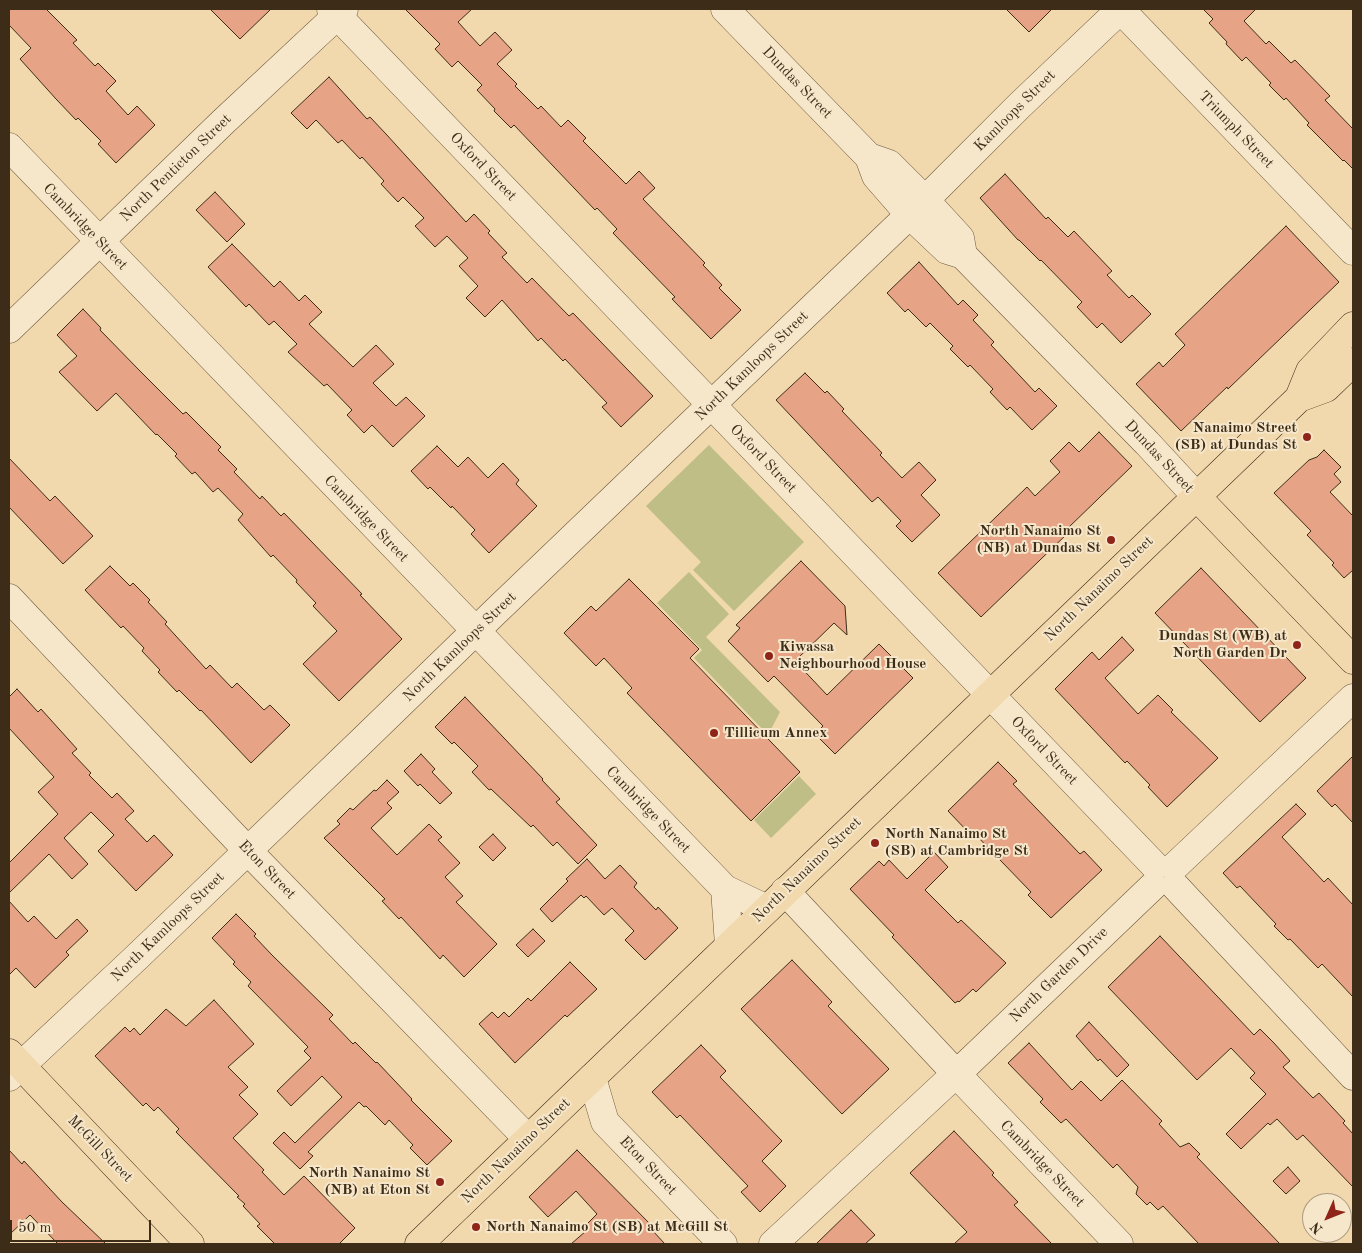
<!DOCTYPE html>
<html>
<head>
<meta charset="utf-8">
<style>
  body { margin:0 }
  #map { position:relative; width:1362px; height:1253px; overflow:hidden; background:#f1d8ad; font-family:"Old Standard TT",serif }
  canvas { display:block }
  .frame { position:absolute; inset:0; border:10px solid #3d2d18; pointer-events:none }
  .north { position:absolute; left:1302px; top:1193px; width:50px; height:50px; box-sizing:border-box; background:#f6e6ca; border:1px solid #ac9c83; border-radius:50%; rotate:226deg; font-size:14px; font-weight:700; line-height:20px; text-align:center; color:#3d2d18 }
  .north::after { content:''; display:block; margin:auto; width:18px; height:22px; background:#8f2418; clip-path:polygon(50% 0,100% 100%,50% 72%,0 100%) }
  .scale { position:absolute; left:10px; top:1220px; width:141px; height:22px; box-sizing:border-box; border:2px solid #3d2d18; border-top:0; padding-left:6px; font-size:15px; line-height:18px; white-space:nowrap; color:#3d2d18; -webkit-text-stroke:4px #f6e6ca; paint-order:stroke }
</style>
</head>
<body>
<div id="map">
<canvas width="1362" height="1253"></canvas>
<div class="frame"></div>
<div class="north">N</div>
<div class="scale">50 m</div>
</div>
<script>
const g = document.querySelector('canvas').getContext('2d');
g.lineJoin = 'round';
function fillPath(path, color) { g.fillStyle = color; g.fill(path, 'evenodd'); }
const shape = rows => new Path2D(rows.map(r => 'M' + r).join(''));
function trace(path, color, width, dash) { g.strokeStyle = color; g.lineWidth = width; g.lineCap = dash ? 'butt' : 'round'; g.setLineDash(dash || []); g.stroke(path); }
function drawText(font, color, halo, rows, align = 'center') {
  g.font = font + ' "Old Standard TT",serif'; g.lineWidth = 4; g.setLineDash([]); g.textBaseline = 'middle'; g.strokeStyle = halo; g.fillStyle = color; for (const [text, x, y, turn = 0] of rows) {
    g.save(); g.translate(x, y); g.rotate((+turn || 0) * Math.PI / 180); g.textAlign = isNaN(turn) ? turn : align; if (halo) g.strokeText(text, 0, 0); g.fillText(text, 0, 0); g.restore();
  }
}
fillPath(shape([
  [709,445,804,542,734,611,693,570,701,562,646,506],
  [689,572,729,614,706,637,780,712,768,735,694,658,702,650,657,603],
  [799,776,816,794,771,838,754,820]
]), '#bebe86');
const building = shape([
  [9,9,46,9,77,40,73,43,95,66,98,63,116,81,106,91,128,115,137,106,155,125,116,163,98,144,101,141,78,118,76,120,56,99,20,59,31,48,9,25,9,9],
  [210,9,271,9,240,39,210,9],
  [405,9,472,9,458,22,480,46,495,32,512,50,497,64,517,84,515,86,538,109,541,106,561,127,568,120,586,138,583,141,626,184,639,171,655,188,643,199,705,263,703,265,722,285,719,288,741,310,711,339,672,299,675,297,613,233,617,229,597,208,595,210,514,125,511,128,494,111,495,109,477,90,482,85,458,61,452,67,435,49,440,44,405,9],
  [1006,9,1052,9,1029,32,1006,9],
  [1203,9,1256,9,1244,21,1266,44,1269,41,1291,63,1295,60,1330,96,1325,100,1353,129,1353,169,1344,160,1343,161,1307,125,1309,123,1286,98,1284,100,1269,85,1271,83,1246,57,1242,61,1226,44,1227,42,1209,23,1213,19,1203,9],
  [329,77,367,119,370,117,386,134,466,222,474,214,490,231,488,233,507,253,502,257,527,283,532,278,569,316,573,313,653,396,621,427,602,407,607,403,565,359,563,361,541,338,538,341,502,300,485,317,466,298,478,286,459,266,468,258,447,236,435,247,415,226,424,218,403,197,398,202,381,184,384,181,362,157,360,159,342,140,338,143,316,120,307,129,291,113,329,77],
  [1005,174,1046,219,1048,217,1068,237,1074,231,1112,271,1107,275,1129,298,1132,295,1151,314,1121,343,1102,323,1097,328,1077,307,1082,302,1041,260,1040,261,1019,240,1018,240,980,198,1005,174],
  [215,192,245,224,227,242,196,210,215,192],
  [1286,226,1339,282,1228,389,1227,387,1181,431,1136,384,1159,362,1163,367,1185,345,1175,334,1286,226],
  [232,244,274,287,280,281,299,301,305,295,322,312,309,324,353,367,376,345,394,364,373,383,396,406,406,397,425,416,393,447,372,425,364,433,347,415,352,410,327,384,324,386,288,352,297,344,274,321,269,325,249,304,246,307,208,267,232,244],
  [919,262,958,305,963,300,978,315,973,320,994,342,991,345,1035,392,1039,388,1057,406,1032,430,1010,407,1007,410,990,392,993,389,970,365,968,367,950,349,953,346,930,323,926,327,908,309,905,312,887,293,919,262],
  [83,309,101,328,100,330,140,371,183,414,186,412,221,447,218,450,237,469,234,472,260,499,262,496,281,516,284,513,362,594,360,595,402,639,339,701,303,664,337,631,313,606,316,603,296,582,297,580,273,555,271,557,238,520,243,514,218,488,213,492,195,472,192,474,175,456,177,454,157,434,156,435,116,393,97,411,59,372,77,356,57,335,83,309],
  [805,373,825,393,827,391,844,409,842,411,882,453,880,455,902,478,919,462,936,480,921,495,940,515,912,542,896,526,901,521,878,497,872,502,776,400,805,373],
  [1099,432,1132,466,1067,529,1069,532,981,617,938,573,1027,487,1035,496,1060,472,1050,461,1069,442,1079,452,1099,432],
  [437,446,458,467,468,457,488,478,503,463,519,480,516,484,537,506,489,553,471,534,475,530,452,506,451,508,430,487,428,489,411,471,437,446],
  [1324,450,1341,467,1334,474,1341,482,1330,492,1353,516,1353,570,1344,578,1332,565,1334,563,1307,535,1311,531,1274,493,1309,460,1317,457,1324,450],
  [9,458,50,501,55,496,93,536,63,564,9,507,9,458],
  [801,561,845,606,847,635,834,623,795,661,827,695,879,644,913,678,835,754,815,734,823,726,774,676,768,682,728,641,740,628,736,625,801,561],
  [110,566,130,586,133,583,150,600,148,602,167,622,165,624,206,669,210,665,232,688,237,683,264,710,270,705,290,725,251,763,201,710,200,711,179,690,177,692,158,672,160,670,142,651,144,648,123,626,121,628,85,590,110,566],
  [1201,568,1306,678,1260,722,1155,613,1201,568],
  [629,579,699,649,690,658,800,772,751,821,627,693,632,688,604,658,596,666,564,633,591,606,596,611,629,579],
  [1122,637,1134,650,1105,678,1138,714,1158,695,1173,710,1171,712,1218,758,1167,807,1148,787,1150,785,1127,761,1125,763,1055,689,1092,652,1099,660,1122,637],
  [17,689,38,712,41,709,77,749,72,753,91,773,89,775,112,798,117,793,134,811,125,819,147,842,154,835,173,855,136,891,98,851,114,835,91,812,64,838,88,864,72,879,49,854,9,893,9,863,58,814,38,792,54,777,9,728,9,697,17,689],
  [465,697,543,779,542,780,560,799,556,802,597,845,578,864,557,842,553,846,533,825,531,827,491,789,489,790,472,772,478,766,454,742,452,744,435,727,465,697],
  [421,754,435,769,432,772,452,793,440,804,420,784,418,786,404,771,421,754],
  [1353,756,1353,823,1335,804,1332,807,1317,791,1353,756],
  [998,762,1017,781,1013,784,1080,854,1084,851,1102,870,1051,918,1028,895,1031,892,972,831,970,834,948,811,998,762],
  [387,780,399,792,387,803,392,808,371,828,397,855,429,824,442,837,438,840,460,863,445,877,463,896,456,902,497,944,464,977,443,955,440,959,401,917,399,919,382,901,385,899,324,838,340,824,337,821,350,808,353,810,374,790,376,791,387,780],
  [1296,804,1306,814,1282,837,1324,882,1328,878,1353,905,1353,997,1322,964,1318,968,1290,939,1288,940,1274,926,1276,924,1240,886,1237,888,1223,873,1296,804],
  [493,834,506,848,493,861,479,847,493,834],
  [934,852,948,867,925,890,958,923,961,920,1006,963,976,992,973,989,959,1002,958,1001,955,1003,892,937,894,935,850,889,879,861,884,866,889,860,907,879,934,852],
  [587,859,605,879,620,865,637,883,634,887,656,910,658,907,678,928,645,960,625,940,634,931,612,908,604,915,586,896,584,898,581,895,552,922,540,909,568,881,566,879,587,859],
  [9,901,28,922,34,916,56,939,77,919,88,931,66,952,69,955,35,988,16,968,9,975,9,901],
  [236,914,256,934,254,936,272,955,333,1015,329,1019,353,1044,355,1042,376,1063,377,1062,412,1099,411,1100,452,1141,427,1165,410,1148,413,1145,389,1120,385,1125,366,1106,364,1107,359,1102,308,1152,313,1156,300,1169,273,1143,284,1132,295,1143,342,1097,322,1076,291,1106,277,1091,311,1058,304,1051,308,1047,248,986,251,982,233,964,235,962,212,938,236,914],
  [533,929,545,941,528,957,516,945,533,929],
  [1160,936,1254,1035,1260,1029,1274,1043,1290,1061,1283,1067,1313,1098,1319,1093,1345,1121,1343,1123,1353,1134,1353,1187,1303,1135,1297,1140,1277,1119,1270,1125,1268,1123,1241,1149,1226,1134,1266,1094,1250,1078,1255,1073,1231,1048,1197,1080,1108,987,1160,936],
  [792,960,832,1002,828,1006,889,1069,842,1114,741,1009,792,960],
  [570,962,597,989,567,1017,565,1015,515,1063,479,1024,492,1012,498,1018,504,1012,509,1017,528,998,531,1001,570,962],
  [214,1000,254,1044,228,1067,248,1087,239,1095,258,1114,233,1138,264,1170,262,1172,284,1195,304,1176,355,1228,339,1244,275,1244,257,1226,260,1224,243,1206,245,1204,237,1197,239,1196,176,1132,179,1129,158,1107,154,1111,146,1103,143,1106,95,1056,125,1027,130,1032,134,1028,140,1035,166,1009,186,1026,214,1000],
  [1089,1022,1129,1065,1117,1077,1100,1059,1098,1061,1076,1036,1089,1022],
  [1029,1043,1072,1090,1081,1081,1101,1101,1122,1080,1162,1121,1159,1124,1180,1147,1189,1143,1200,1154,1197,1157,1280,1244,1199,1244,1163,1206,1158,1210,1150,1202,1147,1205,1136,1194,1138,1187,1117,1164,1113,1168,1066,1119,1061,1123,1040,1102,1043,1099,1008,1063,1029,1043],
  [701,1045,726,1071,720,1077,782,1141,762,1161,786,1186,760,1212,741,1192,748,1186,680,1115,677,1118,652,1092,701,1045],
  [954,1131,994,1173,992,1175,1018,1202,1014,1205,1052,1244,954,1244,967,1232,910,1173,954,1131],
  [9,1150,22,1164,24,1161,62,1202,106,1244,58,1244,30,1215,9,1235,9,1150],
  [577,1150,654,1228,652,1230,665,1244,571,1244,586,1231,583,1228,597,1214,576,1191,548,1217,529,1197,577,1150],
  [1288,1167,1300,1181,1286,1194,1273,1181,1288,1167],
  [851,1210,875,1235,865,1244,816,1244,851,1210]
]);
fillPath(building, '#e6a386');
trace(building, '#3d2d18', 1);
const minor = shape([
  [331,9,1155,866],
  [725,9,869,157,876,176,910,215,947,250,963,255,1147,443,1196,496],
  [1120,9,1353,251],
  [9,147,725,889,767,909],
  [869,157,889,164,925,200,960,238,963,255],
  [9,329,223,122,344,9],
  [9,598,248,851,528,1139],
  [1174,867,1353,698],
  [1175,886,1353,1076],
  [725,889,729,945],
  [785,891,948,1065],
  [966,1065,1153,886],
  [9,1077,138,956,363,740,495,612,925,200,1019,106,1121,9],
  [592,1078,605,1122,723,1244],
  [965,1083,1119,1244],
  [773,1244,947,1082]
]);
const major = shape([
  [1299,398,1310,371,1353,326],
  [1196,496,1353,660],
  [9,1053,190,1244],
  [419,1244,1299,398,1326,388,1353,362]
]);
trace(minor, '#6a583d', 29);
trace(major, '#3d2d18', 29);
trace(minor, '#f6e6ca', 28);
trace(major, '#f1d8ad', 28);
for (const [x, y, r, color] of [
  [1307,437,5,"#8f2418"],
  [1111,540,5,"#8f2418"],
  [1297,645,5,"#8f2418"],
  [769,656,5,"#8f2418"],
  [714,733,5,"#8f2418"],
  [875,843,5,"#8f2418"],
  [440,1182,5,"#8f2418"],
  [476,1227,5,"#8f2418"]
]) { const dot = new Path2D(); dot.arc(x, y, r, 0, 2 * Math.PI); g.fillStyle = color; g.fill(dot); trace(dot, '#f6e6ca', 2); }
drawText('15px', '#3d2d18', '#f6e6ca', [
  ["Dundas Street",797,83,46],
  ["Kamloops Street",1015,111,-45],
  ["Triumph Street",1236,130,46],
  ["Oxford Street",483,167,46],
  ["North Penticton Street",176,168,-44],
  ["Cambridge Street",85,227,46],
  ["North Kamloops Street",752,366,-44],
  ["Dundas Street",1159,457,47],
  ["Oxford Street",763,459,46],
  ["Cambridge Street",366,519,46],
  ["North Nanaimo Street",1099,589,-44],
  ["North Kamloops Street",460,647,-44],
  ["Oxford Street",1044,751,46],
  ["Cambridge Street",648,810,46],
  ["Eton Street",267,870,46],
  ["North Nanaimo Street",807,870,-44],
  ["North Kamloops Street",168,927,-44],
  ["North Garden Drive",1059,975,-44],
  ["McGill Street",100,1149,46],
  ["North Nanaimo Street",516,1151,-44],
  ["Cambridge Street",1042,1164,46],
  ["Eton Street",648,1166,46]
]);
drawText('bold 15px', '#3d2d18', '#f6e6ca', [
  ["Nanaimo Street",1297,428],
  ["(SB) at Dundas St",1297,445],
  ["North Nanaimo St",1101,531],
  ["(NB) at Dundas St",1101,548],
  ["Dundas St (WB) at",1287,636],
  ["North Garden Dr",1287,653],
  ["Kiwassa",779,647,"left"],
  ["Neighbourhood House",779,664,"left"],
  ["Tillicum Annex",724,733,"left"],
  ["North Nanaimo St",885,834,"left"],
  ["(SB) at Cambridge St",885,851,"left"],
  ["North Nanaimo St",430,1173],
  ["(NB) at Eton St",430,1190],
  ["North Nanaimo St (SB) at McGill St",486,1227,"left"]
], 'right');
</script>
</body>
</html>
